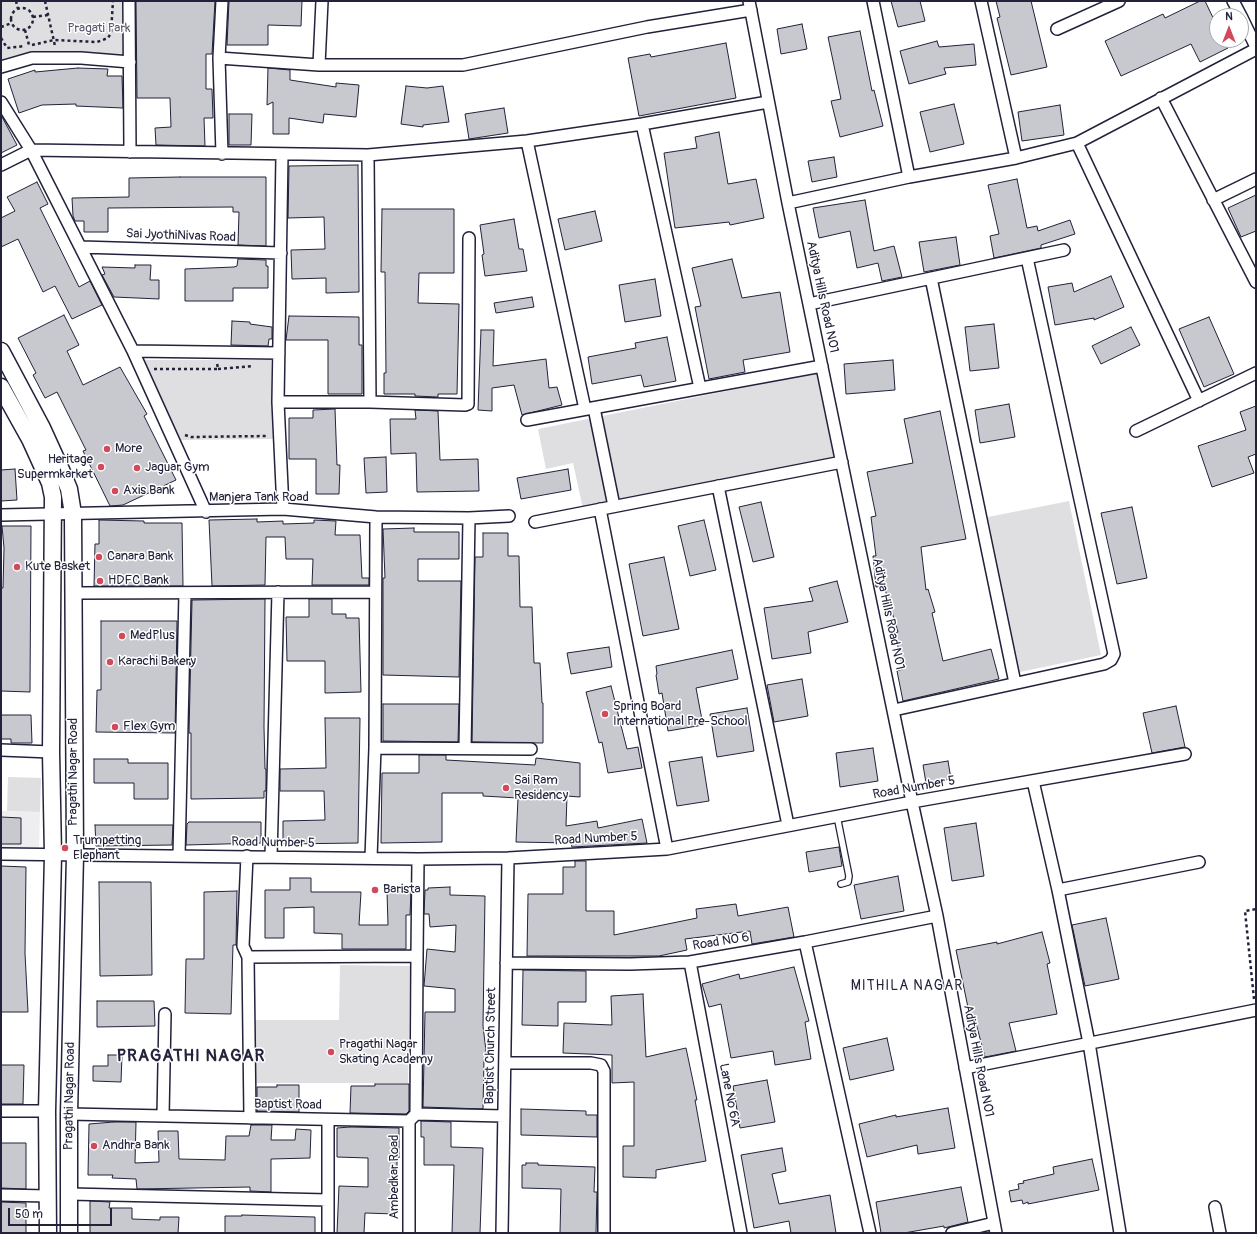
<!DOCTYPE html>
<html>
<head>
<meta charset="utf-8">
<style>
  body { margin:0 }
  #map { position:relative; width:1257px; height:1234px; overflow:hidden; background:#fff; font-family:Pangolin,sans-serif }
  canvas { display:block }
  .frame { position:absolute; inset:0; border:2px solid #22223b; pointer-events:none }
  .north { position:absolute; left:1209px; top:8px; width:40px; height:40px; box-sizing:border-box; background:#fff; border:1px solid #a7a7b1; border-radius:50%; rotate:0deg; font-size:11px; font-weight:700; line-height:16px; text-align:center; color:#22223b }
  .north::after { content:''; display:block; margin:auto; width:14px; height:18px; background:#d1495b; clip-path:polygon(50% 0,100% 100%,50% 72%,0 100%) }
  .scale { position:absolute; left:8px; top:1208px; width:104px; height:18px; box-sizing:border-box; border:2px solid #22223b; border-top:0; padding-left:5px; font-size:12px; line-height:14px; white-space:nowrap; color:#22223b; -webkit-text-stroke:3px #fff; paint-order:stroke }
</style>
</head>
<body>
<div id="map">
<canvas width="1257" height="1234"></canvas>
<div class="frame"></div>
<div class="north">N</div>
<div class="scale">50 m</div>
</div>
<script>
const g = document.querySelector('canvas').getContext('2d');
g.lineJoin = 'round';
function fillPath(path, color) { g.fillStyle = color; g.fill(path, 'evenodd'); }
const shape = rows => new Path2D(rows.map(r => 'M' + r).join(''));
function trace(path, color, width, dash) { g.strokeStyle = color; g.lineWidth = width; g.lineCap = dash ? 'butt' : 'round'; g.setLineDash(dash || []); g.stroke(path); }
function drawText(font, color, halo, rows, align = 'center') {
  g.font = font + ' Pangolin,sans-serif'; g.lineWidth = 3; g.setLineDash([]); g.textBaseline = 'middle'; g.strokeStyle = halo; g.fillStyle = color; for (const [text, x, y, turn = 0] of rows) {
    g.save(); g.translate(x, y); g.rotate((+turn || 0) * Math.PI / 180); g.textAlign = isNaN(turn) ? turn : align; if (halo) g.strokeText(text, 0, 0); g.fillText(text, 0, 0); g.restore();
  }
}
fillPath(shape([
  [1,811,40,812,39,852,1,851]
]), '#eeeef1');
fillPath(shape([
  [1,1,127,1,124,55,121,57,1,63],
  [142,360,271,360,273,439,181,440],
  [816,373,834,458,583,509,573,463,546,469,538,429],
  [1069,501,1101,655,1020,672,988,517],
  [8,777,41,778,40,812,7,811],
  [340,965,410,966,408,1083,255,1083,253,1020,339,1020]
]), '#dfdfe2');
const building = shape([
  [136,1,215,1,212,54,206,54,206,89,212,89,213,118,204,118,205,146,156,145,155,128,171,127,170,98,137,98,136,1],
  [229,1,302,1,301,26,268,25,268,45,227,45,229,1],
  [891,1,920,1,925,21,898,27,891,1],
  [996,1,1031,1,1047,67,1011,75,997,18,1000,17,996,1],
  [1200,1,1205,1,1217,26,1217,40,1224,40,1228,48,1200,62,1191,44,1121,76,1105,41,1163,14,1165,18,1200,1],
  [802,24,807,49,781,54,777,29,802,24],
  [860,31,872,91,874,90,883,126,840,137,831,101,841,99,828,37,860,31],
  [937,41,939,47,974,44,976,65,944,68,946,74,909,84,900,51,937,41],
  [726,43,736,98,639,116,628,58,650,54,651,57,726,43],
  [78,68,108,69,107,76,122,76,123,108,76,106,76,104,42,105,19,113,8,79,35,70,35,72,78,68],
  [268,68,290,70,290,80,336,87,336,83,359,85,356,117,324,114,323,123,289,118,289,134,273,134,273,102,267,105,268,68],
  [406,86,427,88,443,86,449,122,423,125,423,127,401,124,406,86],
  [954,104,964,144,930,152,920,112,954,104],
  [1060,105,1064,135,1022,141,1018,112,1060,105],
  [504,108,508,133,469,139,465,114,504,108],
  [229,114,252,114,251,145,229,145,229,114],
  [1,115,17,145,1,153,1,115],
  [719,132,728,184,756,179,764,218,730,225,729,222,675,228,664,153,697,148,695,137,719,132],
  [834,157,837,177,812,182,808,161,834,157],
  [358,165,359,292,326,293,326,278,292,279,291,250,325,249,324,217,288,218,289,166,358,165],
  [180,177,266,177,266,246,238,245,239,212,233,212,233,207,108,208,108,232,84,232,84,221,75,221,73,216,72,198,129,197,129,178,180,177],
  [1017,179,1027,228,1037,226,1038,231,1070,220,1075,234,1041,245,1041,248,994,258,990,236,999,234,988,185,1017,179],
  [37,182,48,204,40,208,79,287,90,281,102,305,72,319,55,286,43,292,18,239,1,247,1,218,15,211,7,197,37,182],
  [1256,195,1256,231,1241,237,1228,208,1256,195],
  [865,200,874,251,894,246,902,277,882,281,878,263,857,268,850,231,819,238,813,208,865,200],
  [382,209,454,209,454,273,419,273,418,303,459,304,457,394,438,394,438,397,415,396,415,394,384,394,384,373,386,373,385,272,381,272,382,209],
  [595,211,602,241,565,250,558,219,595,211],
  [514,219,519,249,523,249,527,271,485,276,482,255,484,254,480,225,514,219],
  [956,237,960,265,924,272,919,242,956,237],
  [238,259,266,260,266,266,268,266,268,288,233,288,233,301,185,301,185,269,234,267,237,266,238,259],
  [732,259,742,298,780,292,790,352,743,360,745,372,709,379,695,307,701,306,692,268,732,259],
  [135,265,151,265,150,280,159,280,159,299,114,297,102,275,105,274,102,267,135,268,135,265],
  [1111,276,1124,307,1094,320,1094,318,1055,325,1048,287,1072,283,1074,292,1111,276],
  [655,279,661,316,625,322,619,285,655,279],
  [532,297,534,307,496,313,494,303,532,297],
  [64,315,79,345,67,351,83,385,120,367,147,414,144,416,176,480,123,505,110,506,83,451,86,450,57,392,45,398,33,375,36,373,18,338,64,315],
  [289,316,359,317,359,345,362,345,362,394,328,394,328,340,286,340,289,316],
  [1209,317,1234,374,1204,387,1179,329,1209,317],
  [232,321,250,322,250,324,272,327,272,339,269,339,268,346,231,345,232,321],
  [994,324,999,368,970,371,965,327,994,324],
  [1131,327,1140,345,1101,364,1092,346,1131,327],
  [481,330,494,330,493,366,546,359,549,388,557,387,562,405,522,415,514,385,492,388,492,411,478,410,481,330],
  [667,337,676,381,644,387,641,375,592,384,588,357,636,348,635,343,667,337],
  [893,360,895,390,846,394,844,364,893,360],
  [1009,404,1015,437,980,443,975,410,1009,404],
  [1256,406,1256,454,1248,457,1254,473,1212,487,1198,446,1246,430,1240,412,1256,406],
  [335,409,337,465,340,465,339,494,316,494,316,459,289,459,289,418,313,418,313,410,335,409],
  [415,410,438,411,440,460,478,459,479,491,417,492,416,453,391,454,390,419,416,419,415,410],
  [940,411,966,539,921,547,926,590,928,589,935,612,932,613,943,661,991,649,999,679,903,701,897,671,903,669,895,633,898,632,884,586,876,587,873,556,876,556,871,517,876,516,867,472,913,463,904,419,940,411],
  [386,457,387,492,366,493,364,458,386,457],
  [15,469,17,500,1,501,1,470,15,469],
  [568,469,571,490,521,499,517,478,568,469],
  [761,502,774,557,753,562,739,507,761,502],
  [1132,507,1147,578,1117,584,1101,513,1132,507],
  [257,519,257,522,283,521,283,524,314,523,314,520,336,521,335,535,360,535,362,578,369,578,369,585,312,585,313,559,286,559,285,537,266,537,265,585,212,586,209,520,257,519],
  [99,520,144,521,144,523,182,523,183,586,94,586,95,544,99,544,99,520],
  [704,520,716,570,690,576,678,526,704,520],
  [2,526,31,526,30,692,1,691,1,588,3,588,4,548,2,526],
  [414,528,414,532,459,532,459,559,418,559,418,581,461,581,459,677,383,675,383,578,385,578,383,529,414,528],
  [483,533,508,533,508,556,519,556,520,607,532,607,534,663,540,663,542,703,543,703,543,743,472,742,475,557,483,557,483,533],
  [664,557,679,629,643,636,629,564,664,557],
  [837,581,848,622,808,632,811,653,772,659,764,608,813,601,809,588,837,581],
  [265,599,264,727,265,769,266,769,266,791,264,791,264,798,191,799,191,733,189,733,192,600,265,599],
  [309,599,332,599,332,614,346,614,346,618,359,618,361,692,325,693,325,661,287,661,286,617,309,617,309,599],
  [101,621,177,621,175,733,96,732,97,690,101,690,101,621],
  [609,647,612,667,571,674,567,653,609,647],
  [732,650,738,679,696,688,703,725,668,731,662,693,659,694,656,675,657,674,656,666,732,650],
  [802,679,808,716,774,722,767,685,802,679],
  [611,686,627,749,638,747,642,768,608,773,602,742,599,743,586,692,611,686],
  [383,704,459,704,458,742,383,741,383,704],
  [1176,706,1185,747,1152,753,1143,713,1176,706],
  [747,708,754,751,717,757,710,714,747,708],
  [1,715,31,715,32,743,11,743,11,739,1,739,1,715],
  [325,718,360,718,358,843,283,844,283,821,325,820,324,791,280,791,280,769,326,768,325,718],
  [873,748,878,781,840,787,836,753,873,748],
  [419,755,446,755,446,760,535,765,536,758,580,763,580,797,567,796,566,826,597,821,598,828,642,819,647,843,572,847,571,843,516,842,518,798,483,796,483,793,442,793,442,842,381,843,382,773,419,773,419,755],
  [702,757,709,801,677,806,669,762,702,757],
  [94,759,128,759,128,763,168,763,168,799,134,799,134,783,94,783,94,759],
  [948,761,951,779,926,783,923,765,948,761],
  [1,817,21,818,21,844,1,844,1,817],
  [189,822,261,822,261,843,186,845,187,824,189,822],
  [976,823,984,876,952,881,944,828,976,823],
  [95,825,173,825,172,845,96,846,95,825],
  [839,847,842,866,809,872,806,852,839,847],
  [575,861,586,861,586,911,614,911,614,935,697,918,696,909,736,904,738,916,788,907,794,937,752,944,750,931,685,939,687,950,659,956,527,956,528,894,563,894,563,867,575,867,575,861],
  [1,866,26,867,25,953,28,1012,1,1012,1,866],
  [898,876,904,911,861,919,854,885,898,876],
  [290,878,311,878,311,892,361,892,359,925,388,925,387,892,411,891,410,915,406,915,406,949,342,949,342,934,314,933,314,907,284,908,284,938,265,938,265,890,290,890,290,878],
  [99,882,151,882,152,975,100,976,99,882],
  [450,887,450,895,485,896,483,1026,487,1059,484,1059,483,1109,423,1107,425,1012,455,1012,455,989,424,986,427,949,455,952,456,925,430,927,429,914,424,914,425,890,428,890,428,888,450,887],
  [237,891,236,945,233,945,231,1014,185,1013,186,959,204,959,204,892,237,891],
  [1106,918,1119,979,1085,986,1072,925,1106,918],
  [1042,932,1050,963,1047,964,1057,1014,1009,1023,1016,1051,985,1057,974,1016,970,1017,956,950,997,942,997,944,1042,932],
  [794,967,809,1021,805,1022,811,1059,775,1065,773,1051,731,1058,721,1004,709,1007,702,984,739,974,740,979,794,967],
  [523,970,586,971,586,1002,558,1002,558,1026,522,1025,523,970],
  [643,994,646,1057,686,1048,697,1100,695,1100,706,1161,656,1170,656,1178,623,1177,623,1146,634,1146,634,1082,612,1083,612,1055,563,1053,564,1023,612,1025,611,996,643,994],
  [97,1001,154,1001,155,1026,97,1027,97,1001],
  [887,1038,894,1070,850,1080,843,1048,887,1038],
  [108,1055,122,1055,121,1082,93,1081,93,1066,108,1066,108,1055],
  [1,1065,24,1065,23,1104,1,1104,1,1065],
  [767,1080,775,1122,740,1128,733,1086,767,1080],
  [375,1084,409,1084,409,1111,406,1114,350,1113,351,1086,375,1086,375,1084],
  [277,1085,299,1085,299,1112,257,1111,257,1087,277,1087,277,1085],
  [948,1108,955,1148,918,1154,917,1145,867,1157,859,1124,896,1115,896,1117,948,1108],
  [521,1109,586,1111,586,1115,597,1115,597,1137,521,1135,521,1109],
  [421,1121,451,1122,451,1147,483,1148,480,1233,452,1233,454,1165,424,1165,424,1137,421,1137,421,1121],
  [114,1122,136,1122,135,1163,159,1162,158,1131,178,1131,179,1159,225,1160,226,1136,249,1136,251,1125,272,1125,271,1140,295,1140,296,1129,311,1130,310,1158,271,1159,271,1192,250,1191,250,1187,137,1189,136,1179,112,1178,113,1175,88,1175,89,1124,114,1122],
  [350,1127,399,1128,399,1158,397,1158,397,1183,395,1183,394,1214,365,1213,364,1233,337,1233,339,1186,368,1187,368,1158,337,1157,337,1128,350,1127],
  [1,1143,26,1143,26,1189,1,1188,1,1143],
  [782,1148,786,1171,772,1174,779,1204,830,1195,836,1233,791,1233,789,1221,754,1228,741,1155,782,1148],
  [1092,1159,1099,1190,1028,1204,1028,1202,1023,1204,1022,1200,1011,1202,1009,1191,1019,1189,1018,1184,1024,1183,1023,1181,1054,1174,1053,1167,1092,1159],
  [526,1163,538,1163,538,1165,595,1167,594,1192,597,1192,596,1233,560,1233,561,1189,522,1188,522,1165,526,1165,526,1163],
  [961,1187,968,1222,944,1228,944,1226,904,1233,881,1233,876,1202,961,1187],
  [90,1201,110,1202,109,1208,132,1208,132,1219,160,1220,160,1217,179,1217,178,1233,90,1233,90,1201],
  [1,1202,26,1203,26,1233,1,1233,1,1202],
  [242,1215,315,1217,315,1233,225,1233,225,1216,242,1216,242,1215]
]);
fillPath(building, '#c8c8cf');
trace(building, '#22223b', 1);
const lane = shape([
  [837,816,849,876,848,882,841,884]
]);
const street = shape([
  [129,1,130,152],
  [222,1,219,58,222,154],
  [749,1,788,203,912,802,937,916,996,1233],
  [873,1,909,177],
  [981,1,1016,158],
  [1233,1,1241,16],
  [1241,16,1256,47],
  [1057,29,1119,1],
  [219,58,319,65,463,65,647,27,751,10],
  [319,65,322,1],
  [1,67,32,58,81,58,130,62],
  [1161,98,1256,282],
  [1,102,31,150,133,351,206,512],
  [642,124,700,388],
  [527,141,585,409],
  [1077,143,1199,401],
  [282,155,278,402,283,509],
  [368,155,370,402],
  [1,165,31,150,368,155,527,141,642,124,768,102],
  [1213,200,1256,179],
  [788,203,909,177,1016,158,1077,143,1256,49],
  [81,247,281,253],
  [931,278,1015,683],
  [809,304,1064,250],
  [133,351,279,353],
  [278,402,370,402,465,405,468,404,469,238],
  [594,408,614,506],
  [527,420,822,366],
  [1136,431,1256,373],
  [718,486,788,825],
  [600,509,667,849],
  [1,515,283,509,376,517,469,518,509,516],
  [535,522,842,462],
  [74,593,375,592],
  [894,710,1104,664,1111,660,1114,654,1027,258],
  [375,748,531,749],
  [465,748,469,518],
  [1,750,51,752],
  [1033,781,1058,890,1089,1043,1120,1233],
  [1,854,418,859,508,858,667,849,912,802,1185,754],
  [179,856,185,593],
  [247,856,243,946,248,957,250,1118],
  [271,857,278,592],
  [371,858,375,748,376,517],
  [1058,890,1199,862],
  [805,942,870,1233],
  [417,956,418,859],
  [248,957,417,956,416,1114],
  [690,962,741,1233],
  [506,963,630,964,690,962,805,942,937,916],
  [506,1063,591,1063,601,1065,604,1071,604,1233],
  [965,1068,1256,1010],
  [1,1111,47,1111],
  [69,1114,409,1121,416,1114,504,1116],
  [163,1116,165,1014],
  [328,1120,328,1233],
  [409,1121,409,1233],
  [70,1194,328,1200],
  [1,1195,48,1196],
  [1215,1207,1220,1233],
  [502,1233,508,858],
  [952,1233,994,1223]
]);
const secondary = shape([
  [1,351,42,428,62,472,69,489,73,514,75,855,69,1114,69,1233],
  [1,387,30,439,50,483,53,497,51,752,53,855,47,1111,48,1233]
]);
trace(lane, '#22223b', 8);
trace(street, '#22223b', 14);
trace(secondary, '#22223b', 19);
trace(shape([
  [16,1,18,9],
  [45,1,55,46],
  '11 19a11 11 0 1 1 22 0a11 11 0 1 1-22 0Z',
  [33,17,48,15],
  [1,27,12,23],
  [25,30,29,45],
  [1,38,7,48,25,46],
  [32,45,54,40,97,42,108,38,111,33,113,1],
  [154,369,218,369,217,363],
  [218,369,253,366],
  [185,435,191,437,267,436],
  [1254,999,1245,911,1256,909]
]), '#22223b', 2.5, [3, 3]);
trace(lane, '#fff', 5.5);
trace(street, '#fff', 11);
trace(secondary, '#fff', 16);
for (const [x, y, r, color] of [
  [107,449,4,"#d1495b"],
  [101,467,4,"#d1495b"],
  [137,468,4,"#d1495b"],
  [115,491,4,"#d1495b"],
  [99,557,4,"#d1495b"],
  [17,567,4,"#d1495b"],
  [100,581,4,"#d1495b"],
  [122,636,4,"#d1495b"],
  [110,662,4,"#d1495b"],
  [605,714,4,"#d1495b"],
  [115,727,4,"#d1495b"],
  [506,788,4,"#d1495b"],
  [65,848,4,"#d1495b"],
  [375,890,4,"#d1495b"],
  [331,1052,4,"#d1495b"],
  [94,1146,4,"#d1495b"]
]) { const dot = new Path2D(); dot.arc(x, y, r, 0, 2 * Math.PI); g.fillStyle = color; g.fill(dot); trace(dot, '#fff', 1.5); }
drawText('13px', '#5b5b6d', '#fff', [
  ["Pragati Park",99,29]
]);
drawText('13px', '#22223b', '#fff', [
  ["Sai JyothiNivas Road",181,236,2],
  ["Aditya Hills Road NO1",822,297,78],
  ["Manjera Tank Road",259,498],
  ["Aditya Hills Road NO1",888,614,78],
  ["Pragathi Nagar Road",74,772,-90],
  ["Road Number 5",914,788,-10],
  ["Road Number 5",596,839,-3],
  ["Road Number 5",273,843,1],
  ["Road NO 6",721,942,-9],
  ["Baptist Church Street",491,1046,-89],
  ["Aditya Hills Road NO1",978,1061,79],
  ["Lane No 6A",729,1095,79],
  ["Pragathi Nagar Road",70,1096,-89],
  ["Baptist Road",288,1105,1],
  ["Ambedkar Road",395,1177,-90]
]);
drawText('13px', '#22223b', '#fff', [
  ["More",115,449],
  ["Heritage",93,460,"right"],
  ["Supermkarket",93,475,"right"],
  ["Jaguar Gym",145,468],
  ["Axis Bank",123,491],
  ["Canara Bank",107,557],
  ["Kute Basket",25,567],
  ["HDFC Bank",108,581],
  ["MedPlus",130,636],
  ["Karachi Bakery",118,662],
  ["Spring Board",613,707],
  ["International Pre-School",613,722],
  ["Flex Gym",123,727],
  ["Sai Ram",514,781],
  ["Residency",514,796],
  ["Trumpetting",73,841],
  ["Elephant",73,856],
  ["Barista",383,890],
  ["Pragathi Nagar",339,1045],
  ["Skating Academy",339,1060],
  ["Andhra Bank",102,1146]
], 'left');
g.letterSpacing = '1px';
drawText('14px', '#22223b', '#fff', [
  ["MITHILA NAGAR",907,986]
]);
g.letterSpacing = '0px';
g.letterSpacing = '1px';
drawText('bold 17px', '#22223b', '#fff', [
  ["PRAGATHI NAGAR",191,1057]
]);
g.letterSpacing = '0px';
</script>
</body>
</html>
